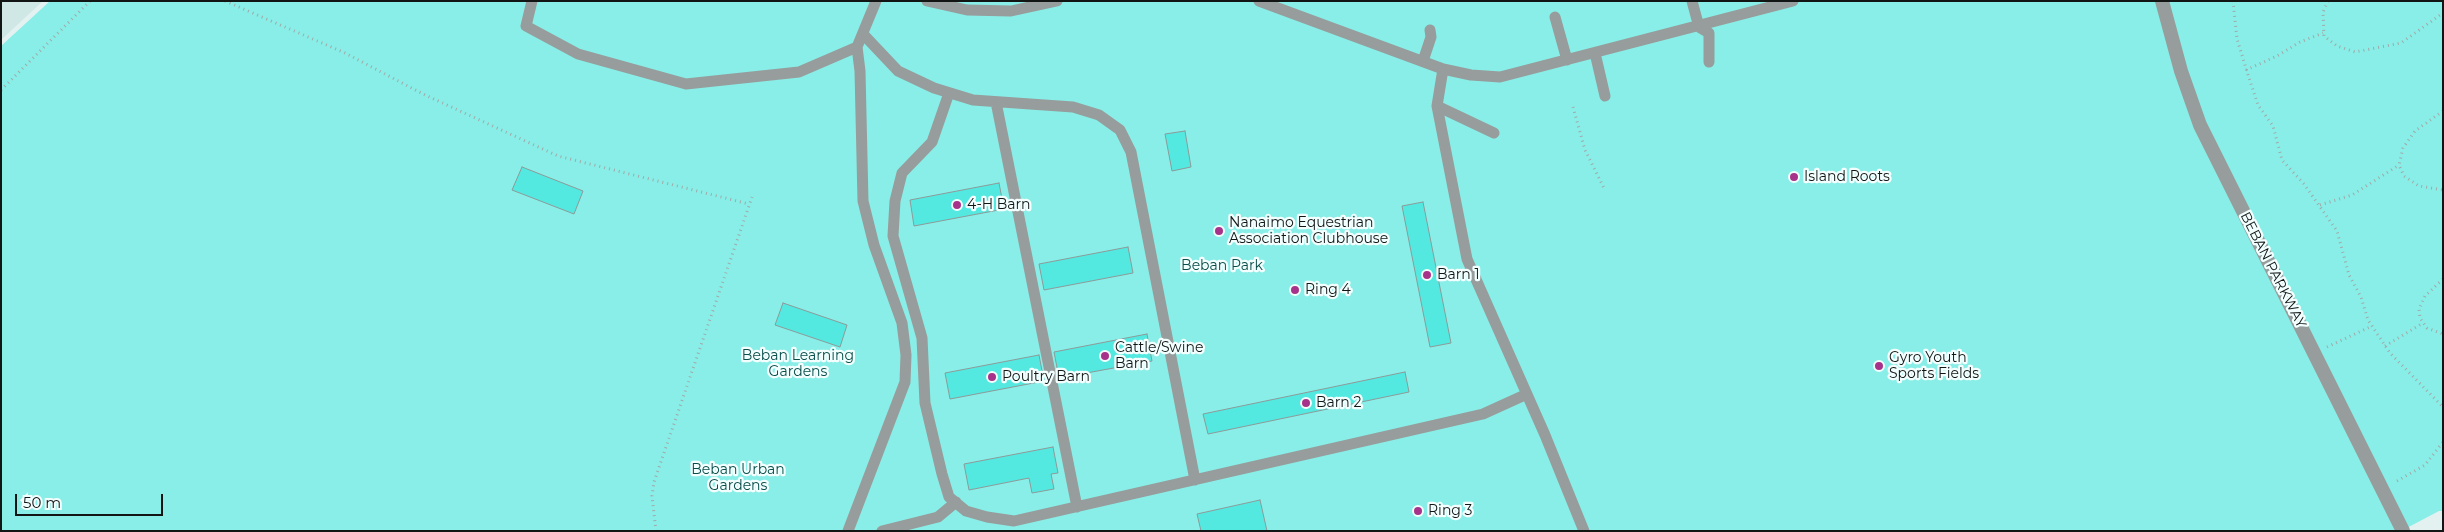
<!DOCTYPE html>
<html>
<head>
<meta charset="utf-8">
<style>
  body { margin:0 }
  #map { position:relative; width:2444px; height:532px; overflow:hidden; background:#e3f2f1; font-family:Montserrat,sans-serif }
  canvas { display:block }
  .frame { position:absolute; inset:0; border:2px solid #111615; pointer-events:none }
  .scale { position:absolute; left:15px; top:494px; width:148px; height:22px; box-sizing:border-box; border:2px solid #111615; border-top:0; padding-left:6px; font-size:15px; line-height:18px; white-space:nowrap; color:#111615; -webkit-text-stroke:4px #f3fffe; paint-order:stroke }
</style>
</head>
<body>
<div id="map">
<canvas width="2444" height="532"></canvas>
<div class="frame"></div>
<div class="scale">50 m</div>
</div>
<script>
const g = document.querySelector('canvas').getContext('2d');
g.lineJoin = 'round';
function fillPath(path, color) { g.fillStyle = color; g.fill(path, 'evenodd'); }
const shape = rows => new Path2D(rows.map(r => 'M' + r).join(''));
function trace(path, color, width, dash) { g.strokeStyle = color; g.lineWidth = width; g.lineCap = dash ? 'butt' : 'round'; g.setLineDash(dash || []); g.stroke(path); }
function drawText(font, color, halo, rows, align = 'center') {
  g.font = font + ' Montserrat,sans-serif'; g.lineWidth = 4.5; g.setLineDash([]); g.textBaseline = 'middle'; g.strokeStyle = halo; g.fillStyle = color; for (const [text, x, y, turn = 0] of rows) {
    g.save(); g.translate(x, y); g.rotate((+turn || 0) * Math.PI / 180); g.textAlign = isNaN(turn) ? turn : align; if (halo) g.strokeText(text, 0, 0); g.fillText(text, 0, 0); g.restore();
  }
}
fillPath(shape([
  [1,1,43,1,1,40]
]), '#cfe8e5');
fillPath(shape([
  [50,1,2443,1,2443,511,2439,511,2401,531,1,531,1,46]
]), '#89eee7');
const building = shape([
  [1185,131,1191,167,1172,171,1165,134,1185,131],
  [522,167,583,191,574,214,512,190,522,167],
  [999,183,1004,209,914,226,910,200,999,183],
  [1423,202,1451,343,1430,347,1402,206,1423,202],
  [1128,247,1133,273,1044,290,1039,264,1128,247],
  [783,303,847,325,840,347,775,325,783,303],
  [1147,334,1152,361,1059,378,1054,352,1147,334],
  [1039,355,1044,381,950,399,945,373,1039,355],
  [1405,372,1409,392,1208,434,1203,414,1405,372],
  [1053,447,1058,473,1051,474,1054,489,1032,493,1029,478,969,490,964,464,1053,447],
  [1260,500,1267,531,1201,531,1197,514,1260,500]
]);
fillPath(building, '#53e9e0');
trace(building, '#8d9b9a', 1);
trace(shape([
  [225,1,345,53,423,94,558,156,749,204],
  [2233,1,2237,39,2249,78,2258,105,2273,126,2282,160,2304,184,2337,231,2349,275,2361,297,2368,320,2390,353,2443,407],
  [2328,1,2323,12,2324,36,2337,46,2355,52,2401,43,2443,13],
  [2246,70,2277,56,2300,42,2323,33],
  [1,90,90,1],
  [1573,107,1585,150,1605,190],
  [2443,111,2415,131,2403,148,2399,165,2404,176,2419,186,2443,190],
  [2320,205,2352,195,2399,165],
  [2443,279,2425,296,2419,309,2420,318,2427,328,2443,334],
  [2385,346,2423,323],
  [2327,347,2372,326],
  [2397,481,2425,465,2443,442],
  [656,531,652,496,654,482,752,197]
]), '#9fabaa', 3, [1, 4]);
trace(shape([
  [532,1,526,26,578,54,686,84,799,72,857,47,876,1],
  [927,1,967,10,1011,11,1057,1],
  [1259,1,1443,69,1471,75,1500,77,1793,1],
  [1692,1,1699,27,1709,33,1709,62],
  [1555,17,1567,60],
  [863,34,898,71,934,88,973,100,1073,107,1099,115,1120,130,1131,152,1195,480],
  [1595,53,1605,96],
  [1423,61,1431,37,1430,30],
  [1443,69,1437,106,1467,259,1545,435,1584,531],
  [949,93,932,142,902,173,895,201,893,236,922,338,925,403,942,474,949,497,966,511,987,517,1014,521,1483,414,1527,394],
  [996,102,1077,507],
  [1437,106,1494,133],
  [848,531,905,382,906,355,902,323,874,245,863,201,860,71,857,47],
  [882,531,938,517,956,502]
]), '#979d9c', 11);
trace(shape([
  [2162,1,2181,71,2200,125,2403,531]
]), '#979d9c', 14);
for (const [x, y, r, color] of [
  [1794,177,5,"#a7328a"],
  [957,205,5,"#a7328a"],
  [1219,231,5,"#a7328a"],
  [1427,275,5,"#a7328a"],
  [1295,290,5,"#a7328a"],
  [1105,356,5,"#a7328a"],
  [1879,366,5,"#a7328a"],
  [992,377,5,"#a7328a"],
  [1306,403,5,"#a7328a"],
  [1418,511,5,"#a7328a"]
]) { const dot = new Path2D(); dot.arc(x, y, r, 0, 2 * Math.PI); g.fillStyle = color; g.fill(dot); trace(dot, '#f3fffe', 2); }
drawText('14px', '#111615', '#f3fffe', [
  ["Island Roots",1804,177],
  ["4-H Barn",967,205],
  ["Nanaimo Equestrian",1229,223],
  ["Association Clubhouse",1229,239],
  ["Barn 1",1437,275],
  ["Ring 4",1305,290],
  ["Cattle/Swine",1115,348],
  ["Barn",1115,364],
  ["Gyro Youth",1889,358],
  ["Sports Fields",1889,374],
  ["Poultry Barn",1002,377],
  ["Barn 2",1316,403],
  ["Ring 3",1428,511]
], 'left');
drawText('14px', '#084d49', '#f3fffe', [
  ["Beban Park",1222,266],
  ["Beban Learning",798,356],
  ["Gardens",798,372],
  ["Beban Urban",738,470],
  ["Gardens",738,486]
]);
drawText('14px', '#111615', '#f3fffe', [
  ["BEBAN PARKWAY",2273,270,63]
]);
</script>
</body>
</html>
